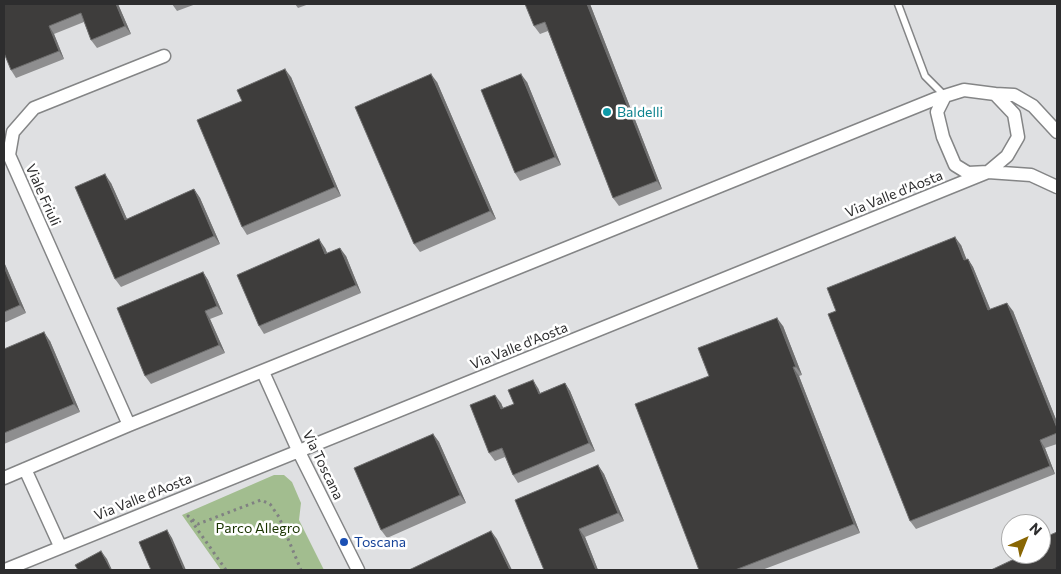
<!DOCTYPE html>
<html>
<head>
<meta charset="utf-8">
<style>
  body { margin:0 }
  #map { position:relative; width:1061px; height:574px; overflow:hidden; background:#dfe0e2; font-family:Commissioner,sans-serif }
  canvas { display:block }
  .frame { position:absolute; inset:0; border:5px solid #2d2d2e; pointer-events:none }
  .north { position:absolute; left:1001px; top:514px; width:50px; height:50px; box-sizing:border-box; background:#fff; border:1px solid #ababab; border-radius:50%; rotate:44deg; font-size:14px; font-weight:700; line-height:20px; text-align:center; color:#2d2d2e }
  .north::after { content:''; display:block; margin:auto; width:18px; height:22px; background:#896603; clip-path:polygon(50% 0,100% 100%,50% 72%,0 100%) }
</style>
</head>
<body>
<div id="map">
<canvas width="1061" height="574"></canvas>
<div class="frame"></div>
<div class="north">N</div>
</div>
<script>
const g = document.querySelector('canvas').getContext('2d');
g.lineJoin = 'round';
function fillPath(path, color) { g.fillStyle = color; g.fill(path, 'evenodd'); }
const shape = rows => new Path2D(rows.map(r => 'M' + r).join(''));
function trace(path, color, width, dash) { g.strokeStyle = color; g.lineWidth = width; g.lineCap = dash ? 'butt' : 'round'; g.setLineDash(dash || []); g.stroke(path); }
function drawText(font, color, halo, rows, align = 'center') {
  g.font = font + ' Commissioner,sans-serif'; g.lineWidth = 5; g.setLineDash([]); g.textBaseline = 'middle'; g.strokeStyle = halo; g.fillStyle = color; for (const [text, x, y, turn = 0] of rows) {
    g.save(); g.translate(x, y); g.rotate((+turn || 0) * Math.PI / 180); g.textAlign = isNaN(turn) ? turn : align; if (halo) g.strokeText(text, 0, 0); g.fillText(text, 0, 0); g.restore();
  }
}
fillPath(shape([
  [274,475,284,475,292,482,301,503,299,520,324,570,221,570,182,515]
]), '#a2bd8f');
const lane = shape([
  [898,4,925,76,945,96]
]);
const street = shape([
  [995,94,1014,95,1033,106,1057,132],
  [263,372,298,450,358,570],
  [129,425,9,155,13,132,34,108,164,56],
  [25,469,60,546],
  [4,478,129,425,935,99,964,90,995,94,1014,114,1018,137,1007,156,988,172,968,173,955,165,943,137,937,112,945,96],
  [5,570,988,172,1031,175,1057,187]
]);
trace(lane, '#848586', 9);
trace(street, '#848586', 15);
trace(shape([
  [226,570,188,516,198,524,261,500,270,504,279,517,301,570]
]), '#808182', 3, [2.5, 4]);
trace(lane, '#fff', 6);
trace(street, '#fff', 12);
fillPath(shape([
  [4,4,118,4,131,34,97,48,91,40,84,22,54,34,64,59,16,78,11,70],
  [172,4,196,4,177,11],
  [295,4,309,4,298,8],
  [590,4,662,189,619,206,613,198,548,31,540,34,534,26],
  [291,77,341,196,247,235,242,227,242,101],
  [437,82,496,219,420,252,414,244],
  [527,82,561,165,520,181,515,173],
  [111,183,127,219,194,189,200,198,220,244,121,287,115,279],
  [961,245,966,259,968,259,973,267,990,309,1013,311,1057,422,1057,444,1045,448,1055,474,916,529,910,521],
  [325,248,327,253,346,256,361,293,264,334,259,326],
  [4,262,26,313,4,323],
  [203,272,208,280,223,314,210,319,225,353,151,384,145,376],
  [783,326,802,375,799,376,860,533,762,570,699,570,709,376],
  [50,341,80,412,4,444,4,349],
  [565,383,570,391,595,451,518,483,513,475,505,457,495,461,489,453,501,403,503,408,514,404,538,388,540,393],
  [433,434,439,442,466,503,387,538,381,530],
  [598,465,604,474,624,521,585,537,598,570,544,570]
]), '#8e8e8f');
fillPath(shape([
  [116,4,118,4,131,34,125,26],
  [587,4,590,4,662,189,657,181],
  [49,26,54,34,64,59,59,51],
  [285,69,291,77,341,196,335,187],
  [431,74,437,82,496,219,490,211],
  [521,74,527,82,561,165,555,157],
  [105,174,111,183,131,228,125,220],
  [194,189,200,198,220,244,214,236],
  [955,237,961,245,970,268,964,260],
  [319,239,325,248,331,262,325,254],
  [340,248,346,256,361,293,356,285],
  [968,259,973,267,994,318,988,310],
  [4,262,26,313,20,305,4,267],
  [203,272,208,280,223,314,217,306],
  [1007,303,1013,311,1057,422,1057,428],
  [205,311,210,319,225,353,219,345],
  [777,318,783,326,802,375,796,367],
  [44,332,50,341,80,412,74,404],
  [793,367,799,376,860,533,854,524],
  [533,380,538,388,544,402,539,394],
  [565,383,570,391,595,451,589,443],
  [495,395,501,403,507,417,501,409],
  [433,434,439,442,466,503,460,495],
  [1040,440,1045,448,1055,474,1050,466],
  [598,465,604,474,624,521,618,513],
  [579,529,585,537,598,570,596,570],
  [167,530,172,538,186,570,184,570],
  [491,531,497,539,512,570,510,570],
  [101,551,107,559,112,570,111,570]
]), '#6e6e6e');
const building = shape([
  [4,4,116,4,125,26,91,40,81,13,49,26,59,51,11,70,4,53,4,4],
  [525,4,587,4,657,181,613,198,545,22,534,26,525,4],
  [285,69,335,187,242,227,197,120,242,101,237,90,285,69],
  [431,74,490,211,414,244,355,107,431,74],
  [521,74,555,157,515,173,481,90,521,74],
  [105,174,125,220,194,189,214,236,115,279,75,187,105,174],
  [955,237,964,260,968,259,988,310,1007,303,1057,428,1057,433,1040,440,1050,466,910,521,828,314,836,311,827,288,955,237],
  [319,239,325,254,340,248,356,285,259,326,237,275,319,239],
  [4,267,20,305,4,312,4,267],
  [203,272,217,306,205,311,219,345,145,376,117,308,203,272],
  [777,318,796,367,793,367,854,524,735,570,699,570,635,404,709,376,698,348,777,318],
  [44,332,74,404,4,433,4,349,44,332],
  [533,380,539,394,565,383,589,443,513,475,502,448,489,453,470,405,495,395,501,409,514,404,508,390,533,380],
  [433,434,460,495,381,530,354,468,433,434],
  [598,465,618,513,579,529,596,570,544,570,515,500,598,465],
  [167,530,184,570,151,570,139,542,167,530],
  [491,531,510,570,409,570,491,531],
  [1057,532,1057,570,991,570,1025,554,1041,554,1041,539,1057,532],
  [101,551,111,570,78,570,75,565,101,551]
]);
fillPath(building, '#3e3d3c');
trace(building, '#6e6e6e', 1);
for (const [x, y, r, color] of [
  [607,112,5,"#0f9aa8"],
  [344,542,5,"#1a4fb4"]
]) { const dot = new Path2D(); dot.arc(x, y, r, 0, 2 * Math.PI); g.fillStyle = color; g.fill(dot); trace(dot, '#fff', 2); }
drawText('14px', '#0d838f', '#fff', [
  ["Baldelli",617,112]
], 'left');
drawText('14px', '#2d2d2e', '#fff', [
  ["Via Valle d'Aosta",894,194,-22],
  ["Viale Friuli",43,195,66],
  ["Via Valle d'Aosta",519,346,-22],
  ["Via Toscana",323,465,64],
  ["Via Valle d'Aosta",143,497,-22]
]);
drawText('14px', '#1a3400', '#fff', [
  ["Parco Allegro",258,528]
]);
drawText('14px', '#164399', '#fff', [
  ["Toscana",354,542]
], 'left');
</script>
</body>
</html>
